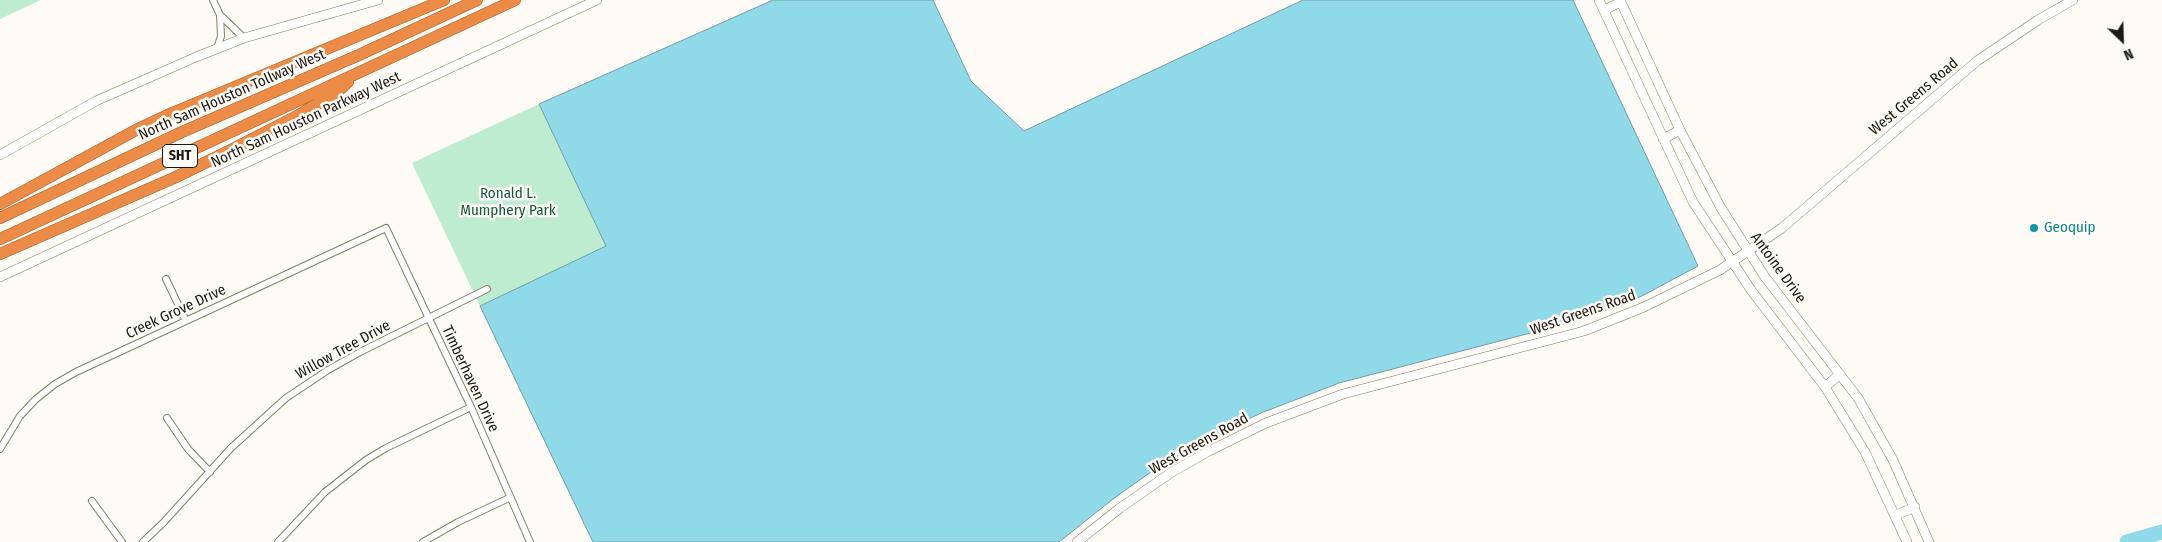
<!DOCTYPE html>
<style>
body{margin:0}
#map{position:relative;width:2162px;height:542px;overflow:hidden;background:#fefaf6;font-family:"Fira Sans Condensed",sans-serif}
canvas{display:block}
.north{position:absolute;left:2097px;top:15px;width:50px;height:50px;-webkit-text-stroke:4px #fefaf6;paint-order:stroke;rotate:156deg;font-size:14px;font-weight:700;line-height:20px;text-align:center;color:#1e1911}
.north::after{content:'';display:block;margin:auto;width:18px;height:22px;background:#1e1911;clip-path:polygon(50% 0,100% 100%,50% 72%,0 100%)}
</style>
<div id="map">
<canvas width="2162" height="542"></canvas>
<div class="north">N</div>
</div>
<script>
const g = document.querySelector('canvas').getContext('2d');
g.lineJoin = 'round';
function paint(path, color) { g.fillStyle = color; g.fill(path, 'evenodd'); }
const shape = rows => new Path2D(rows.map(r => 'M' + r).join(''));
function stroke(path, color, width, dash) { g.strokeStyle = color; g.lineWidth = width; g.lineCap = dash ? 'butt' : 'round'; g.setLineDash(dash || []); g.stroke(path); }
function drawText(font, color, halo, rows, align = 'center') {
  g.font = font + ' "Fira Sans Condensed",sans-serif'; g.lineWidth = 5; g.setLineDash([]); g.textBaseline = 'middle'; g.strokeStyle = halo; g.fillStyle = color; for (const [text, x, y, turn = 0] of rows) {
    g.save(); g.translate(x, y); g.rotate((+turn || 0) * Math.PI / 180); g.textAlign = isNaN(turn) ? turn : align; if (halo) g.strokeText(text, 0, 0); g.fillText(text, 0, 0); g.restore();
  }
}
paint(shape([
 [0,0,41,0,0,19],
 [539,104,606,246,480,306,412,163]
]), '#beecd1');
const water = shape([
 [773,0,933,0,971,81,1024,131,1303,0,1573,0,1698,266,1640,297,1580,320,1339,383,1261,413,1203,441,1148,474,1113,499,1059,542,593,542,480,306,606,246,539,104,773,0]
]);
paint(water, '#90d9e9');
stroke(water, '#6e9fa8', 1);
stroke(shape([
 [2127,542,2162,532]
]), '#90d9e9', 15);
const minor = shape([
 [213,0,220,15,244,38],
 [217,49,221,36,220,15],
 [166,279,186,321],
 [167,418,188,449,210,472],
 [0,449,20,416,36,399,55,384,76,372,386,228,471,407,530,542],
 [92,501,122,542],
 [143,542,163,523,231,448,286,398,328,370,360,352,487,289],
 [278,542,325,492,366,460,386,448,471,407],
 [423,542,458,522,509,498]
]);
const secondary = shape([
 [1599,0,1693,202,1751,290,1825,387,1865,452,1907,542],
 [1620,0,1680,130,1721,208,1765,277,1858,398,1893,460,1929,542],
 [1604,10,1621,2],
 [1663,139,1680,130],
 [0,155,96,101,196,57,244,38,378,0],
 [0,277,597,0],
 [1825,387,1840,374],
 [1896,515,1915,507],
 [1077,542,1120,508,1172,472,1209,451,1266,423,1343,394,1584,331,1644,307,1720,270,1782,228,1977,61,2038,20,2073,0]
]);
const motorway = shape([
 [0,204,136,130,170,114,444,0],
 [0,218,182,132,359,55,477,0],
 [0,239,515,0],
 [0,254,176,177,231,150,297,116,336,93,348,82]
]);
stroke(minor, '#8c7d69', 8);
stroke(secondary, '#8c7d69', 10);
stroke(motorway, '#a46333', 12);
stroke(minor, '#fff', 6);
stroke(secondary, '#fff', 9);
stroke(motorway, '#ec8b45', 11);
for (const [x, y, r, color] of [
 [2034,228,5,"#0f9aa8"]
]) { const dot = new Path2D(); dot.arc(x, y, r, 0, 2 * Math.PI); g.fillStyle = color; g.fill(dot); stroke(dot, '#fefaf6', 2); }
for (const [x, y, w] of [
 [180,156,35]
]) { const box = new Path2D(); box.roundRect(x - w / 2, y - 11.5, w, 23, 4); g.fillStyle = '#fefaf6'; g.fill(box); stroke(box, '#1e1911', 1); }
drawText('bold 14px', '#1e1911', null, [
 ["SHT",180,156]
]);
drawText('15px', '#1e1911', '#fefaf6', [
 ["North Sam Houston Tollway West",232,95,-24],
 ["West Greens Road",1914,97,-40],
 ["North Sam Houston Parkway West",306,120,-25],
 ["Antoine Drive",1778,268,54],
 ["Creek Grove Drive",176,312,-25],
 ["West Greens Road",1583,313,-19],
 ["Willow Tree Drive",343,350,-29],
 ["Timberhaven Drive",470,379,65],
 ["West Greens Road",1199,444,-29]
]);
drawText('15px', '#165b3c', '#fefaf6', [
 ["Ronald L.",508,194],
 ["Mumphery Park",508,211]
]);
drawText('15px', '#0d838f', '#fefaf6', [
 ["Geoquip",2044,228]
], 'left');
</script>
